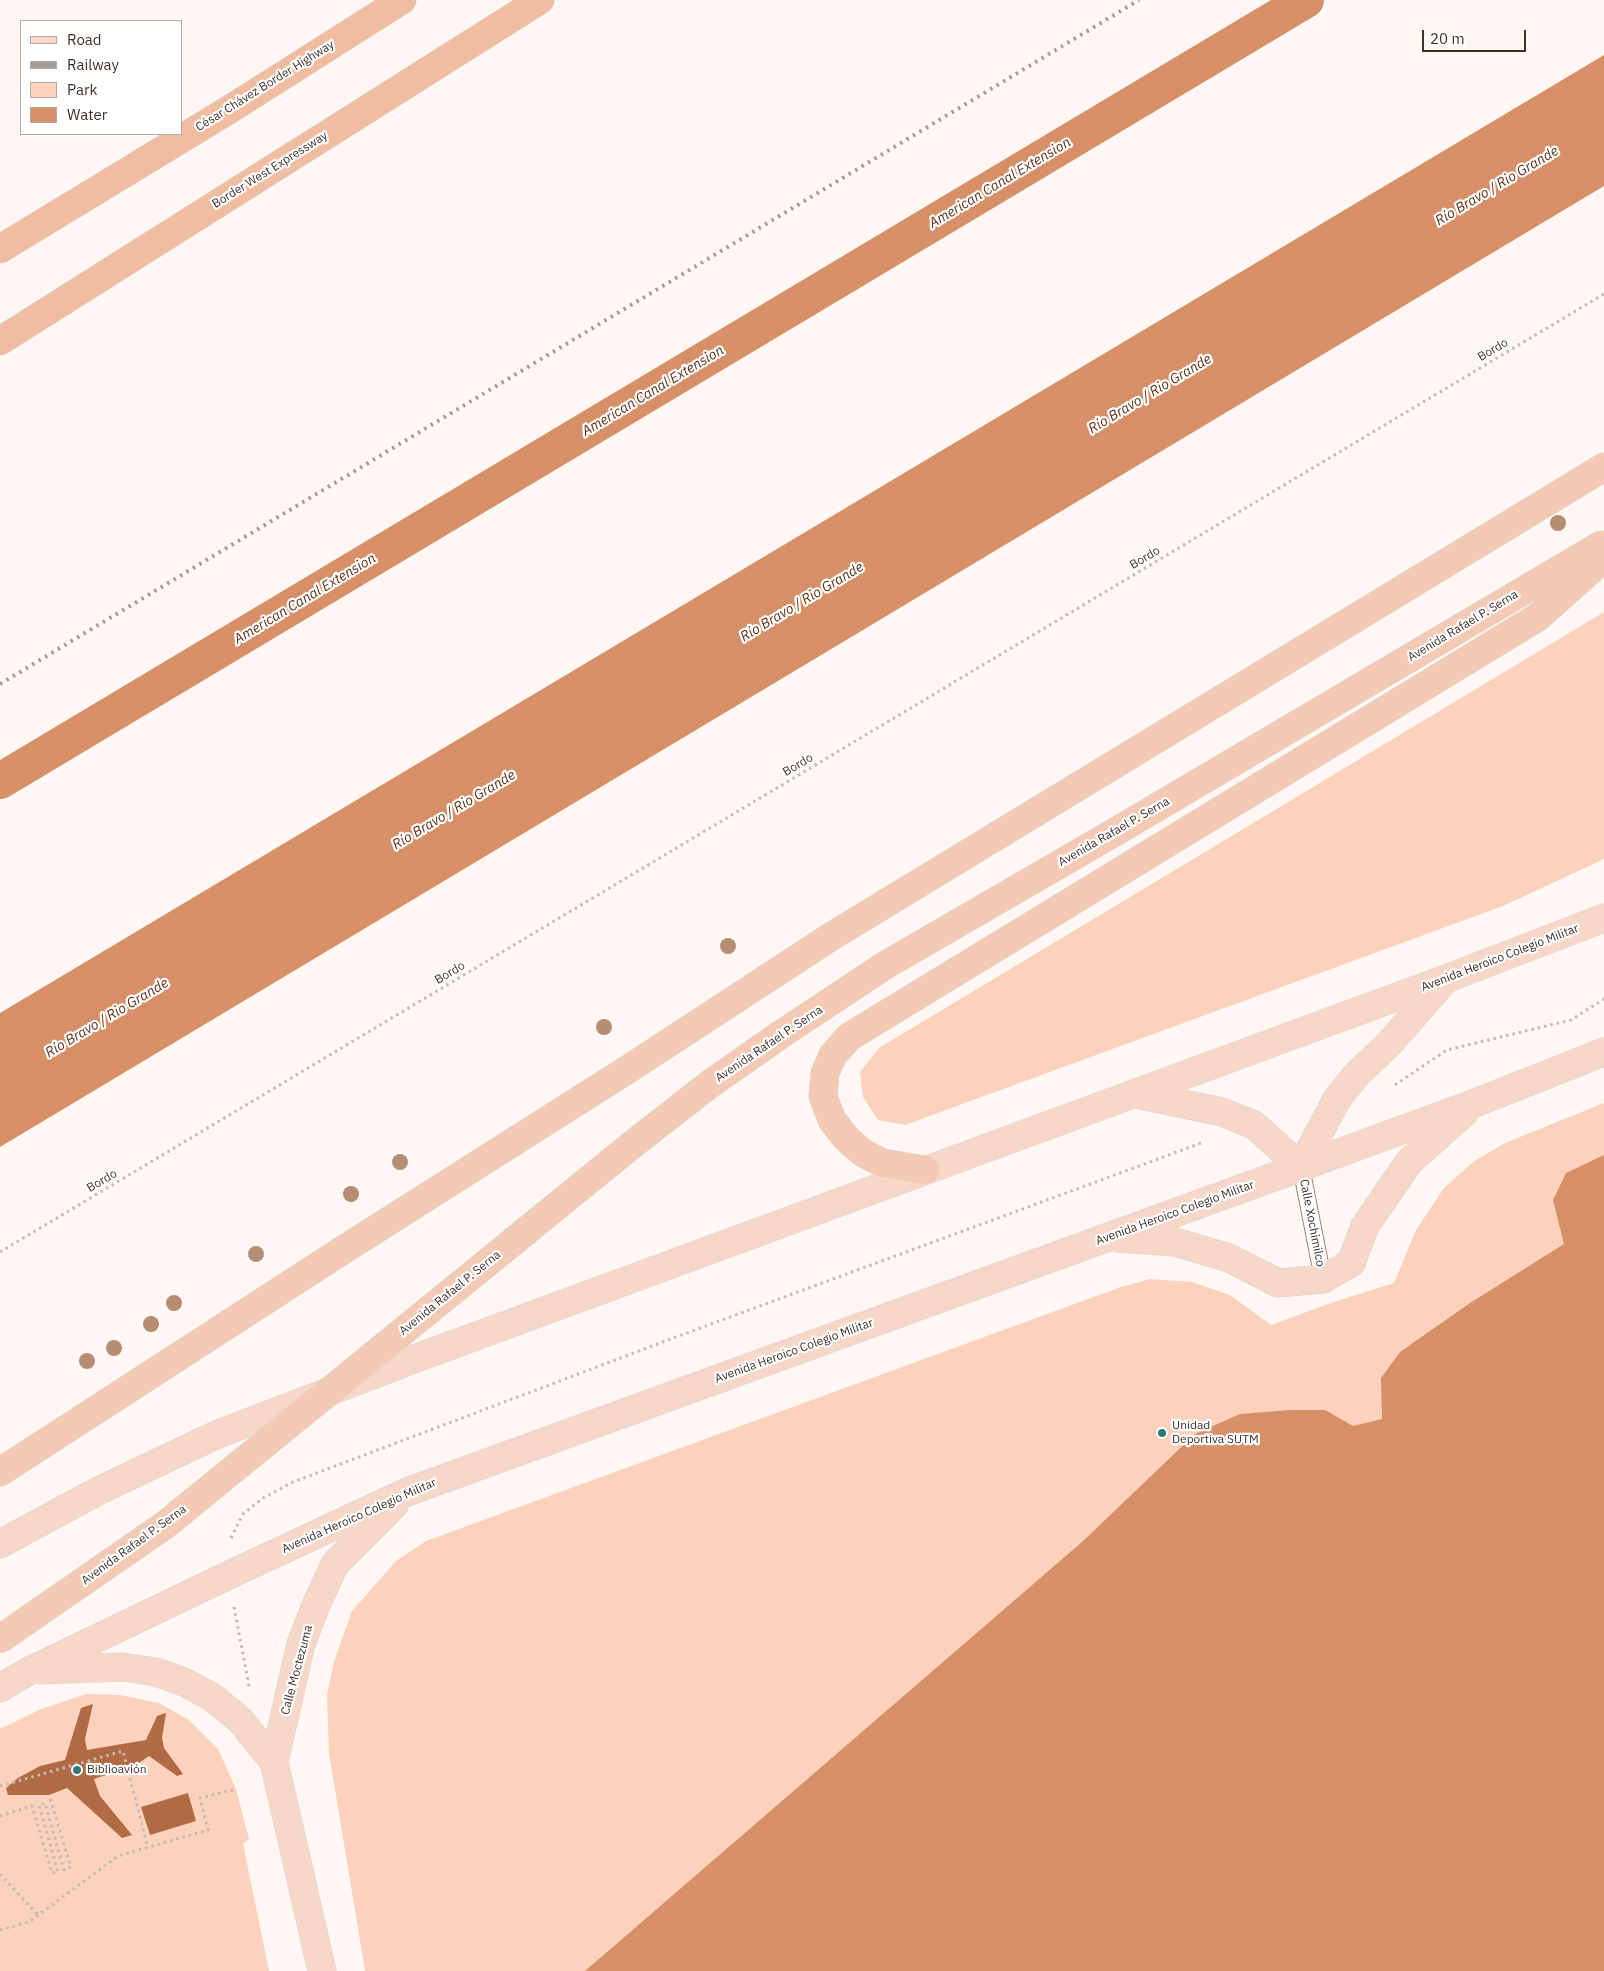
<!DOCTYPE html>
<meta charset="utf-8">
<style>
body{margin:0}
#map{position:relative;width:1604px;height:1971px;overflow:hidden;background:#fef7f3;font-family:"IBM Plex Sans",sans-serif}
canvas{display:block}
.legend{position:absolute;left:20px;top:20px;width:162px;height:115px;box-sizing:border-box;background:#fff;border:1px solid #b2aca9;margin:0;padding:6px 9px;list-style:none;font-size:15px;color:#3e3029}
.legend li{display:flex;align-items:center;gap:10px;height:25px}
.legend b{width:25px;border:1px solid #b2aca9}
.scale{position:absolute;left:1422px;top:30px;width:104px;height:22px;box-sizing:border-box;border:2px solid #3e3029;border-top:0;padding-left:6px;font-size:15px;line-height:18px;white-space:nowrap;color:#3e3029;-webkit-text-stroke:4px #fff;paint-order:stroke}
</style>
<div id="map">
<canvas width="1604" height="1971"></canvas>
<ul class="legend">
<li><b style="height:6px;background:#f7d7c7"></b>Road</li>
<li><b style="height:6px;background:#a69c96"></b>Railway</li>
<li><b style="height:14px;background:#fcd2bd"></b>Park</li>
<li><b style="height:14px;background:#d78f68"></b>Water</li>
</ul>
<div class="scale">20 m</div>
</div>
<script>
const g = document.querySelector('canvas').getContext('2d');
g.lineJoin = 'round';
function paint(path, color) { g.fillStyle = color; g.fill(path, 'evenodd'); }
const shape = rows => new Path2D(rows.map(r => 'M' + r).join(''));
function stroke(path, color, width, dash) { g.strokeStyle = color; g.lineWidth = width; g.lineCap = dash ? 'butt' : 'round'; g.setLineDash(dash || []); g.stroke(path); }
function drawText(font, color, halo, rows, align = 'center') {
  g.font = font + ' "IBM Plex Sans",sans-serif'; g.lineWidth = 4.5; g.setLineDash([]); g.textBaseline = 'middle'; g.strokeStyle = halo; g.fillStyle = color; for (const [text, x, y, turn = 0] of rows) {
    g.save(); g.translate(x, y); g.rotate((+turn || 0) * Math.PI / 180); g.textAlign = isNaN(turn) ? turn : align; if (halo) g.strokeText(text, 0, 0); g.fillText(text, 0, 0); g.restore();
  }
}
paint(shape([
 [1604,612,1604,859,1503,906,905,1125,878,1120,863,1097,860,1072,879,1048],
 [1604,1103,1604,1971,365,1971,329,1753,327,1695,334,1662,352,1611,396,1561,426,1541,1121,1287,1150,1279,1192,1282,1230,1295,1271,1325,1331,1303,1394,1283,1416,1230,1444,1188,1473,1162,1505,1143],
 [86,1694,120,1695,159,1703,189,1720,218,1749,236,1789,249,1839,243,1844,269,1971,0,1971,0,1729,41,1709]
]), '#fcd2bd');
paint(shape([
 [1604,55,1604,186,0,1147,0,1013],
 [1604,1155,1604,1971,585,1971,1082,1542,1195,1434,1240,1414,1290,1410,1325,1410,1353,1426,1382,1419,1381,1378,1400,1352,1470,1303,1564,1244,1553,1200,1566,1173]
]), '#d78f68');
stroke(shape([
 [0,781,1306,0]
]), '#d78f68', 36);
paint(shape([
 [93,1704,85,1739,87,1750,146,1740,157,1716,166,1713,162,1738,164,1748,183,1774,177,1776,149,1756,136,1765,94,1779,100,1796,132,1835,122,1838,67,1788,49,1795,8,1795,6,1788,18,1778,40,1766,65,1760,81,1708],
 [188,1793,196,1821,150,1835,141,1807]
]), '#b06b45');
const service = shape([
 [1301,1167,1323,1279]
]);
const primary = shape([
 [1136,1094,1222,1112,1254,1125,1301,1167,1337,1099,1357,1074,1388,1045,1444,981],
 [1116,1238,1175,1242,1229,1258,1278,1283,1323,1279,1351,1263,1365,1226,1409,1162,1465,1112],
 [0,1544,98,1491,218,1434,422,1356,1448,978,1604,918],
 [42,1670,122,1667,156,1672,184,1682,212,1697,240,1720,274,1762],
 [0,1688,29,1671,231,1574,407,1492,1301,1167,1475,1103,1604,1052],
 [322,1971,274,1762,301,1644,316,1605,335,1564,394,1505]
]);
const trunk = shape([
 [1115,832,1601,545],
 [925,1170,883,1163,863,1153,846,1138,832,1120,823,1096,825,1073,833,1055,849,1037,1538,617,1604,558],
 [0,1472,343,1250,630,1068,832,936,1604,467]
]);
const motorway = shape([
 [0,249,227,111,402,0],
 [0,341,540,0]
]);
stroke(service, '#a38373', 18);
stroke(primary, '#d8d6d4', 29);
stroke(trunk, '#d8d6d4', 29);
stroke(motorway, '#d8d6d4', 29);
stroke(shape([
 [1395,1085,1447,1050,1571,1020,1604,999],
 [0,1252,1604,294],
 [231,1538,243,1514,263,1498,293,1482,676,1337,1204,1142],
 [234,1607,249,1686],
 [0,1786,123,1751,148,1848],
 [0,1816,32,1806,52,1873,58,1872,39,1805,45,1803,64,1870,71,1867,49,1795],
 [0,1874,38,1915],
 [0,1930,29,1922,118,1856,208,1830,200,1798,236,1789]
]), '#c4bbb6', 3, [2.5, 4]);
stroke(service, '#fff', 16);
stroke(primary, '#f7d7c7', 28);
stroke(trunk, '#f4cab4', 28);
stroke(motorway, '#f1bda1', 28);
stroke(shape([
 [0,684,1139,0]
]), '#a69c96', 4, [2.5, 5]);
const trunkBridge = shape([
 [0,1639,165,1525,633,1144,710,1084,780,1035,884,966,1115,832]
]);
stroke(trunkBridge, '#d8d6d4', 29, []);
stroke(trunkBridge, '#f4cab4', 28);
g.fillStyle = '#b48d72';
for (const [x, y] of [
 [1558,523],
 [728,946],
 [604,1027],
 [400,1162],
 [351,1194],
 [256,1254],
 [174,1303],
 [151,1324],
 [114,1348],
 [87,1361]
]) { g.beginPath(); g.arc(x, y, 8, 0, 2 * Math.PI); g.fill(); }
for (const [x, y, r, color] of [
 [1162,1433,5,"#2f797b"],
 [77,1770,5,"#2f797b"]
]) { const dot = new Path2D(); dot.arc(x, y, r, 0, 2 * Math.PI); g.fillStyle = color; g.fill(dot); stroke(dot, '#fff', 2); }
drawText('12px', '#3e3029', '#fff', [
 ["César Chávez Border Highway",265,86,-32],
 ["Border West Expressway",270,170,-32],
 ["Bordo",1493,350,-31],
 ["Bordo",1145,558,-31],
 ["Avenida Rafael P. Serna",1463,626,-31],
 ["Bordo",798,765,-31],
 ["Avenida Rafael P. Serna",1114,832,-30],
 ["Avenida Heroico Colegio Militar",1500,958,-21],
 ["Bordo",450,973,-31],
 ["Avenida Rafael P. Serna",769,1044,-34],
 ["Bordo",102,1181,-31],
 ["Avenida Heroico Colegio Militar",1175,1213,-20],
 ["Calle Xochimilco",1312,1223,79],
 ["Avenida Rafael P. Serna",450,1293,-39],
 ["Avenida Heroico Colegio Militar",794,1351,-20],
 ["Avenida Heroico Colegio Militar",359,1516,-24],
 ["Avenida Rafael P. Serna",134,1545,-36],
 ["Calle Moctezuma",297,1670,-75]
]);
drawText('12px', '#3e3029', '#fff', [
 ["Unidad",1172,1426],
 ["Deportiva SUTM",1172,1440],
 ["Biblioavión",87,1770]
], 'left');
drawText('italic 14px', '#5f3013', '#fff', [
 ["American Canal Extension",1000,183,-31],
 ["Río Bravo / Rio Grande",1497,186,-31],
 ["American Canal Extension",653,391,-31],
 ["Río Bravo / Rio Grande",1150,394,-31],
 ["American Canal Extension",305,599,-31],
 ["Río Bravo / Rio Grande",802,602,-31],
 ["Río Bravo / Rio Grande",454,810,-31],
 ["Río Bravo / Rio Grande",107,1018,-31]
]);
</script>
